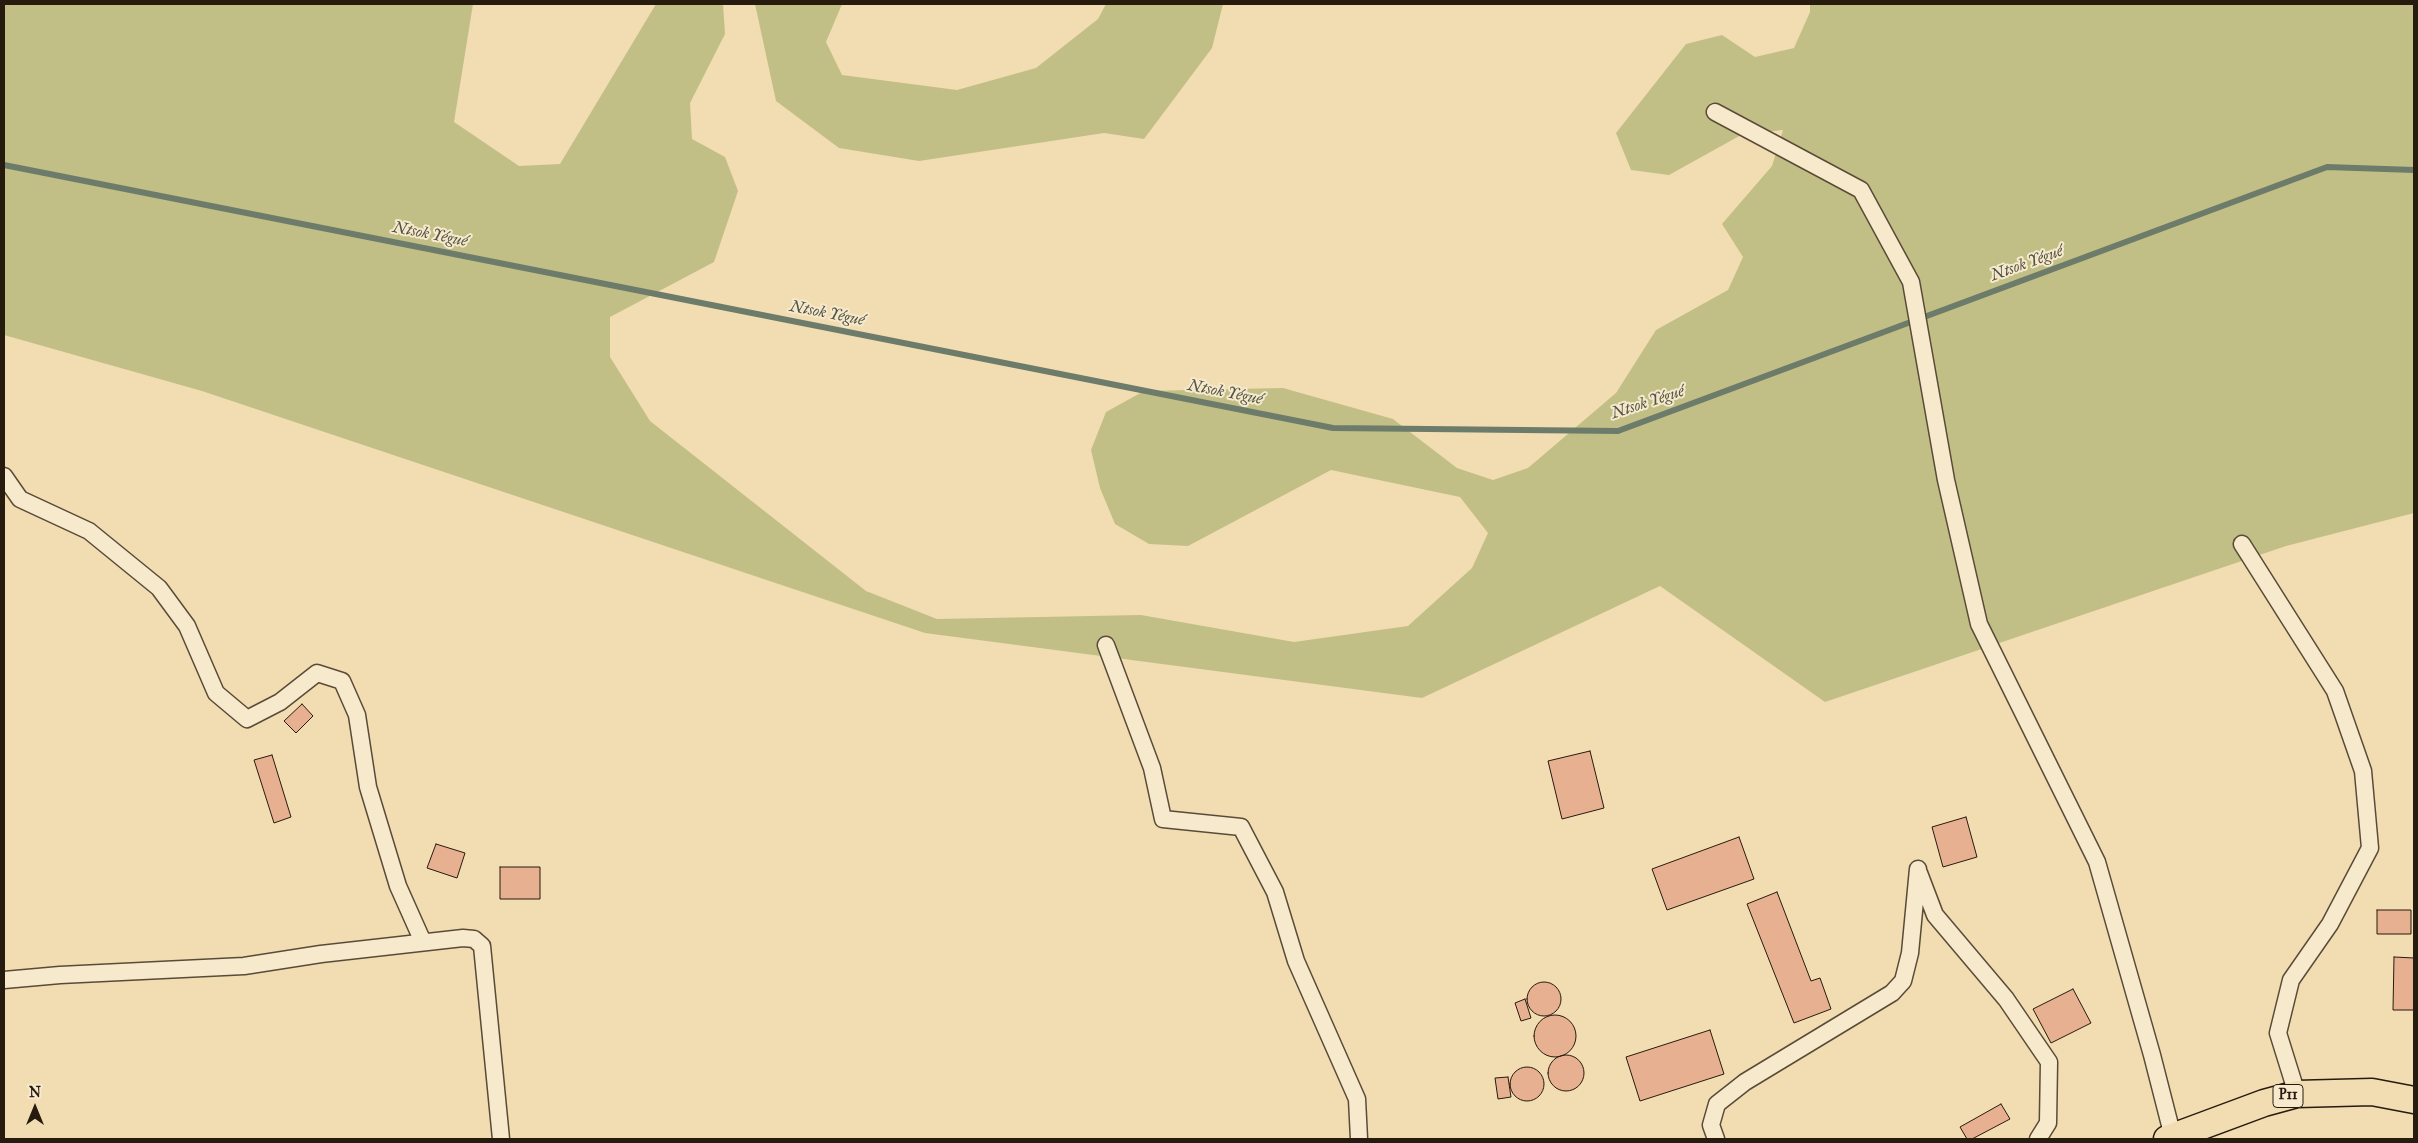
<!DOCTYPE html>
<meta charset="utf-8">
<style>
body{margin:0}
#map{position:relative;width:2418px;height:1143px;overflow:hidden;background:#f1ddb1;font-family:"IM FELL Great Primer",serif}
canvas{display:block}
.frame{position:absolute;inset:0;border:5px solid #271a0f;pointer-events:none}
.north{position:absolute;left:10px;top:1083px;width:50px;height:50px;-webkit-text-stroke:4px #f6e9cc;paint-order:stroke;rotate:0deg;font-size:14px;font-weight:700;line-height:20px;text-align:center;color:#271a0f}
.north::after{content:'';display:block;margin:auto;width:18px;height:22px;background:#271a0f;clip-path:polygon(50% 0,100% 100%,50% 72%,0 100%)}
</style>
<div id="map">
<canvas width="2418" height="1143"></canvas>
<div class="frame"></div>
<div class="north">N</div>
</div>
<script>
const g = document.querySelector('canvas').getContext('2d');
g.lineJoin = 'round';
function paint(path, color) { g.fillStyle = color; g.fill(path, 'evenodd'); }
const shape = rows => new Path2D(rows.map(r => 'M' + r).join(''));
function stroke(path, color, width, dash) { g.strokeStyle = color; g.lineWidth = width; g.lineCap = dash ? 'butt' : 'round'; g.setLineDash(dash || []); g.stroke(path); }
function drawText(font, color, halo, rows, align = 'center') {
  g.font = font + ' "IM FELL Great Primer",serif'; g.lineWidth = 4; g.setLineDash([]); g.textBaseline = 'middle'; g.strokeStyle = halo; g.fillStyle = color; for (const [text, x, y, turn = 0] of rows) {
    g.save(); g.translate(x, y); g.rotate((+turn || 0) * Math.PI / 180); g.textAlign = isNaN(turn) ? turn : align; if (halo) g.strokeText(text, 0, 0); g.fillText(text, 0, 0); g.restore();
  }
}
paint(shape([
 [4,4,473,4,454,122,519,166,560,164,656,4,723,4,725,34,690,103,692,139,725,157,738,191,714,262,610,317,610,357,650,421,866,591,937,619,1141,615,1294,642,1408,626,1472,568,1488,533,1460,497,1331,470,1188,546,1149,544,1115,524,1100,488,1091,450,1106,412,1144,391,1283,388,1393,419,1457,468,1493,480,1528,468,1616,393,1656,330,1728,290,1743,257,1722,224,1772,166,1783,130,1741,135,1669,175,1631,170,1616,133,1686,44,1722,35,1755,57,1794,48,1810,12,1810,4,2414,4,2414,513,2286,546,1825,702,1660,586,1422,698,925,633,202,391,4,335],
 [755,4,842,4,826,42,842,75,957,90,1036,68,1098,19,1106,4,1223,4,1212,48,1144,139,1104,133,919,161,839,148,776,101]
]), '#c2bf86');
stroke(shape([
 [4,165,1333,428,1618,431,2327,167,2414,170]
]), '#6d7c6a', 6);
const building = shape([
 [302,704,313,716,296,733,284,721,302,704],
 [1590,751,1604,808,1562,819,1548,761,1590,751],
 [272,755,291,817,274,823,254,760,272,755],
 [1966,817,1977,857,1943,867,1932,827,1966,817],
 [1739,837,1754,879,1667,910,1652,869,1739,837],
 [436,844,465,853,457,878,427,868,436,844],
 [500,867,540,867,540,899,500,899,500,867],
 [1777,892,1811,981,1820,978,1831,1009,1794,1023,1747,904,1777,892],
 [2377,910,2411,910,2411,934,2377,934,2377,910],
 [2394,957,2414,958,2414,1010,2393,1010,2394,957],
 '1527 999a17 17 0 1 1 34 0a17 17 0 1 1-34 0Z',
 [2073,989,2091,1023,2051,1043,2033,1009,2073,989],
 [1525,999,1531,1018,1521,1021,1515,1003,1525,999],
 '1534 1036a21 21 0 1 1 42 0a21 21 0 1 1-42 0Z',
 [1710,1030,1724,1074,1640,1101,1626,1057,1710,1030],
 '1548 1073a18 18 0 1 1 36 0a18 18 0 1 1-36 0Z',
 '1510 1084a17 17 0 1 1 34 0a17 17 0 1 1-34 0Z',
 [1508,1077,1511,1097,1498,1099,1495,1078,1508,1077],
 [2001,1104,2010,1119,1972,1139,1967,1139,1960,1127,2001,1104]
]);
paint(building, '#e6b091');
stroke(building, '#271a0f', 1);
const minor = shape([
 [1715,112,1861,190,1911,282,1946,480,1979,624,2097,862,2152,1055,2173,1137],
 [4,476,20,499,89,531,159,588,187,626,216,693,247,719,280,702,317,673,342,681,357,715,368,787,398,886,423,942],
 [2242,544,2335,691,2363,771,2370,848,2330,924,2291,980,2278,1033,2297,1094],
 [1106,645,1152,768,1163,819,1241,827,1275,892,1296,961,1357,1099,1359,1139],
 [1919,873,1935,915,2006,999,2049,1062,2048,1123,2038,1139],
 [4,980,60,975,244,966,321,954,463,938,474,939,482,946,501,1139],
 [1716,1139,1711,1125,1717,1104,1745,1082,1892,993,1903,981,1910,953,1918,869]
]);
const primary = shape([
 [2167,1139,2264,1103,2297,1094,2372,1092,2414,1100]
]);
stroke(minor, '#5a4b38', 19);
stroke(primary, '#271a0f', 29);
stroke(minor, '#f6e9cc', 16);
stroke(primary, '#f1ddb1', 26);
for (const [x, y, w] of [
 [2288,1096,30]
]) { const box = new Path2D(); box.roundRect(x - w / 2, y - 11.5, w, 23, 4); g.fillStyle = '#f6e9cc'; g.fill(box); stroke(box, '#271a0f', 1); }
drawText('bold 14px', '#271a0f', null, [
 ["P11",2288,1096]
]);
drawText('italic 16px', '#505344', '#f6e9cc', [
 ["Ntsok Yégué",430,235,11],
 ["Ntsok Yégué",2027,264,-20],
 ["Ntsok Yégué",827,314,11],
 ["Ntsok Yégué",1225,393,11],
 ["Ntsok Yégué",1648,403,-18]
]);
</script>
